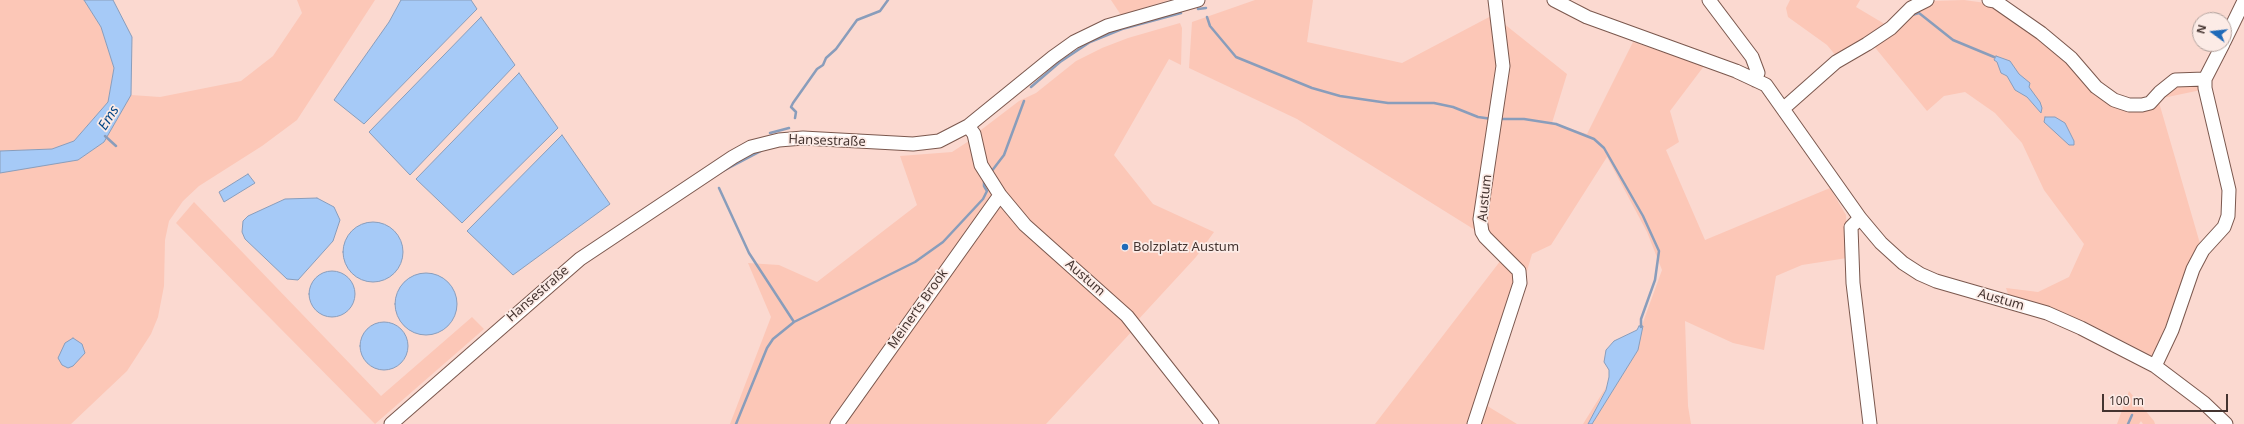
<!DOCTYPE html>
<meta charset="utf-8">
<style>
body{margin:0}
#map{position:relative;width:2244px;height:424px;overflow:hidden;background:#fbd9d0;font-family:"Noto Sans",sans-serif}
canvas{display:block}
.north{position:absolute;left:2192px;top:12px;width:40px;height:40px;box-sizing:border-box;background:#fcebe6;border:1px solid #b2a29d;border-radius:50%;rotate:285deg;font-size:11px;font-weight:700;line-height:16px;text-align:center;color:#443430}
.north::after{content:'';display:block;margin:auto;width:14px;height:18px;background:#1f6ab9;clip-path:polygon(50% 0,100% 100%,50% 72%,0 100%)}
.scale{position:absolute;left:2102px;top:394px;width:126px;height:18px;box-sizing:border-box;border:2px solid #443430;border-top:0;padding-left:5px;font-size:12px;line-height:14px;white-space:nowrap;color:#443430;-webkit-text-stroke:3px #fcebe6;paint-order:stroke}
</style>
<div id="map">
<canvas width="2244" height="424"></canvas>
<div class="north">N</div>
<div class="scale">100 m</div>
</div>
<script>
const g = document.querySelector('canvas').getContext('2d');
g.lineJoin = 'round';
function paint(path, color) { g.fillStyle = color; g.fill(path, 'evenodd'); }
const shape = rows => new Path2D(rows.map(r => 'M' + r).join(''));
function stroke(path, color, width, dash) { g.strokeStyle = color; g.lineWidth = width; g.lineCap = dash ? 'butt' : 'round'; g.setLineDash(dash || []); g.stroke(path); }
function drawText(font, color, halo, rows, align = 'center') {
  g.font = font + ' "Noto Sans",sans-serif'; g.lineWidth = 3.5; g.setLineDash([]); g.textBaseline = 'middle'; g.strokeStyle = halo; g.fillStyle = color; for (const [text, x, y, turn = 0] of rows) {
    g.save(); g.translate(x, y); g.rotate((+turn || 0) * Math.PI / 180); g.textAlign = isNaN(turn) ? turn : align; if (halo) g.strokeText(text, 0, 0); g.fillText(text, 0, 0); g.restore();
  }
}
paint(shape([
 [0,0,84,0,101,27,114,68,108,102,74,141,52,149,0,151],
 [297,0,375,0,297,120,262,146,199,186,183,201,169,221,165,240,164,286,158,317,151,334,127,371,71,424,0,424,0,173,78,160,104,142,131,95,160,97,241,81,273,56,302,13],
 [1111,0,1169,0,1121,15],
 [1255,0,1313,0,1307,42,1402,63,1493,15,1500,56,1475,230,1297,119,1189,68,1192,22],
 [1790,0,1860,0,1856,7,1888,26,1837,57,1827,45,1788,17,1786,8],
 [1964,0,1993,4,2127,107,2175,84,2200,82,2201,90,2158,99,2201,247,2152,356,2086,322,2009,297,2006,288,2038,292,2069,277,2084,244,2044,190,2022,143,1995,113,1965,92,1944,96,1927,111,1873,45,1916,9,1933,1],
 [1180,23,1182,28,1181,65,1169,59,1114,155,1153,204,1214,232,1196,257,1137,321,1027,224,983,163,977,133,1019,101,1036,93,1076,61,1102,48,1128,38],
 [1503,23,1567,74,1552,123,1587,134,1633,42,1704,66,1670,111,1679,142,1666,150,1705,240,1830,188,1846,215,1847,258,1802,265,1776,276,1764,350,1733,343,1685,321,1688,406,1691,424,1592,424,1638,350,1642,325,1662,270,1647,232,1607,157,1551,245,1532,254,1527,271,1506,254,1487,231,1486,210,1509,56],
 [972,139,997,196,1135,328,1046,424,730,424,771,317,748,263,779,265,817,282,917,205,900,156,952,152],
 [194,202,381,396,472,317,484,329,375,424,176,223],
 [1501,260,1516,274,1469,424,1375,424],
 [1608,384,1588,424,1583,424],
 [2129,391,2154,421,2155,424,2143,424,2141,421,2139,424,2117,424],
 [1484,404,1517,424,1479,424]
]), '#fcc7b7');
const water = shape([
 [84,0,113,0,132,37,131,95,104,142,78,160,0,173,0,151,52,149,74,141,108,102,114,68,101,27,84,0],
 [401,0,471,0,477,9,364,124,334,100,389,22,401,0],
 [481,17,515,65,410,175,369,132,481,17],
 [1996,56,2010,61,2019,74,2030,83,2029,87,2040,102,2042,108,2041,113,2027,97,2015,90,2007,76,2001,73,1997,62,1994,60,1996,56],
 [519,73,558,128,462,223,416,179,519,73],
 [2045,117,2055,117,2065,123,2074,141,2074,145,2069,145,2044,122,2045,117],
 [562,135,610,204,513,275,467,231,562,135],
 [248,174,255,183,224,202,219,192,248,174],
 [317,198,334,207,340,220,333,241,298,280,287,279,245,239,242,232,243,221,248,216,285,199,317,198],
 '343 252a30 30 0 1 1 60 0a30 30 0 1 1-60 0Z',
 '309 294a23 23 0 1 1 46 0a23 23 0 1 1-46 0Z',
 '395 304a31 31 0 1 1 62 0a31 31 0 1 1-62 0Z',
 '360 346a24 24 0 1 1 48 0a24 24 0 1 1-48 0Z',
 [1639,326,1643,326,1638,350,1592,424,1588,424,1606,390,1609,377,1609,370,1604,362,1606,350,1614,341,1637,330,1639,326],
 [73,338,82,344,85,353,73,366,68,368,62,365,58,358,65,343,73,338]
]);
paint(water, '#a6caf7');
stroke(water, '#899dbb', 1);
stroke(shape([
 [1198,9,1206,8],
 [1912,15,1919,13,1953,40,1994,57],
 [1207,17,1210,26,1236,57,1312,88,1340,96,1388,103,1434,103,1453,107,1478,117,1492,119],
 [1031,87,1060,62,1090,42,1122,29,1181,13],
 [795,118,796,112,791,107,793,103,817,69,823,65,826,58,836,49,857,20,880,11,888,0],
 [1499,119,1524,119,1556,124,1594,139,1604,148,1643,216,1659,251,1655,280,1641,319,1641,327],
 [770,133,789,128],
 [105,136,116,146],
 [721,172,761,151],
 [991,172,1004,155,1024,101],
 [719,188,749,253,794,322],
 [736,424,767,348,773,339,794,322,915,262,943,242,983,199,987,191,984,186,984,178],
 [2128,424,2132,415]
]), '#899dbb', 2.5);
const minor = shape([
 [1554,0,1587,17,1736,71,1766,85,1860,218,1881,243,1903,263,1920,274,1936,281,2047,313,2081,328,2155,366,2204,403,2226,424],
 [1709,0,1752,57,1758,73,1755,80],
 [1989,0,1995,1,2041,33,2071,58,2096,87,2114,100,2129,105,2142,105,2150,103,2160,92,2175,80,2205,79],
 [2224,42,2244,1],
 [1784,108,1836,62,1867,44,1891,28,1911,8,1927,0],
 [968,126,974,134,981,165,1000,195,1025,225,1127,316,1212,424],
 [1860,218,1851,227,1853,283,1870,424],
 [2155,366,2172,330,2193,269,2203,250,2224,227,2228,216,2229,190,2205,88,2205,79,2223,44],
 [391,424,580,259,733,157,751,147,779,140,803,138,913,144,939,141,968,126,1053,57,1074,42,1107,26,1198,0],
 [837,424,1000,195],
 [1474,424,1520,283,1519,271,1485,237,1482,232,1480,219,1503,66,1495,0]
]);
stroke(minor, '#7b584e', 15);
stroke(minor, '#fff', 13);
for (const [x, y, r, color] of [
 [1125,247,4,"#1f6ab9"]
]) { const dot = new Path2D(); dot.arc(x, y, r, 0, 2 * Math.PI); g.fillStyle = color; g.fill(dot); stroke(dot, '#fcebe6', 1.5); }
drawText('13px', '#443430', '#fcebe6', [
 ["Hansestraße",827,141,2],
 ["Austum",1485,198,-84],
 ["Austum",1085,278,41],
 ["Hansestraße",538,294,-41],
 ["Austum",2001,300,16],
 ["Meinerts Brook",918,309,-55]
]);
drawText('13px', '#443430', '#fcebe6', [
 ["Bolzplatz Austum",1133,247]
], 'left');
drawText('italic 14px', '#064887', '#fcebe6', [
 ["Ems",109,118,-58]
]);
</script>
